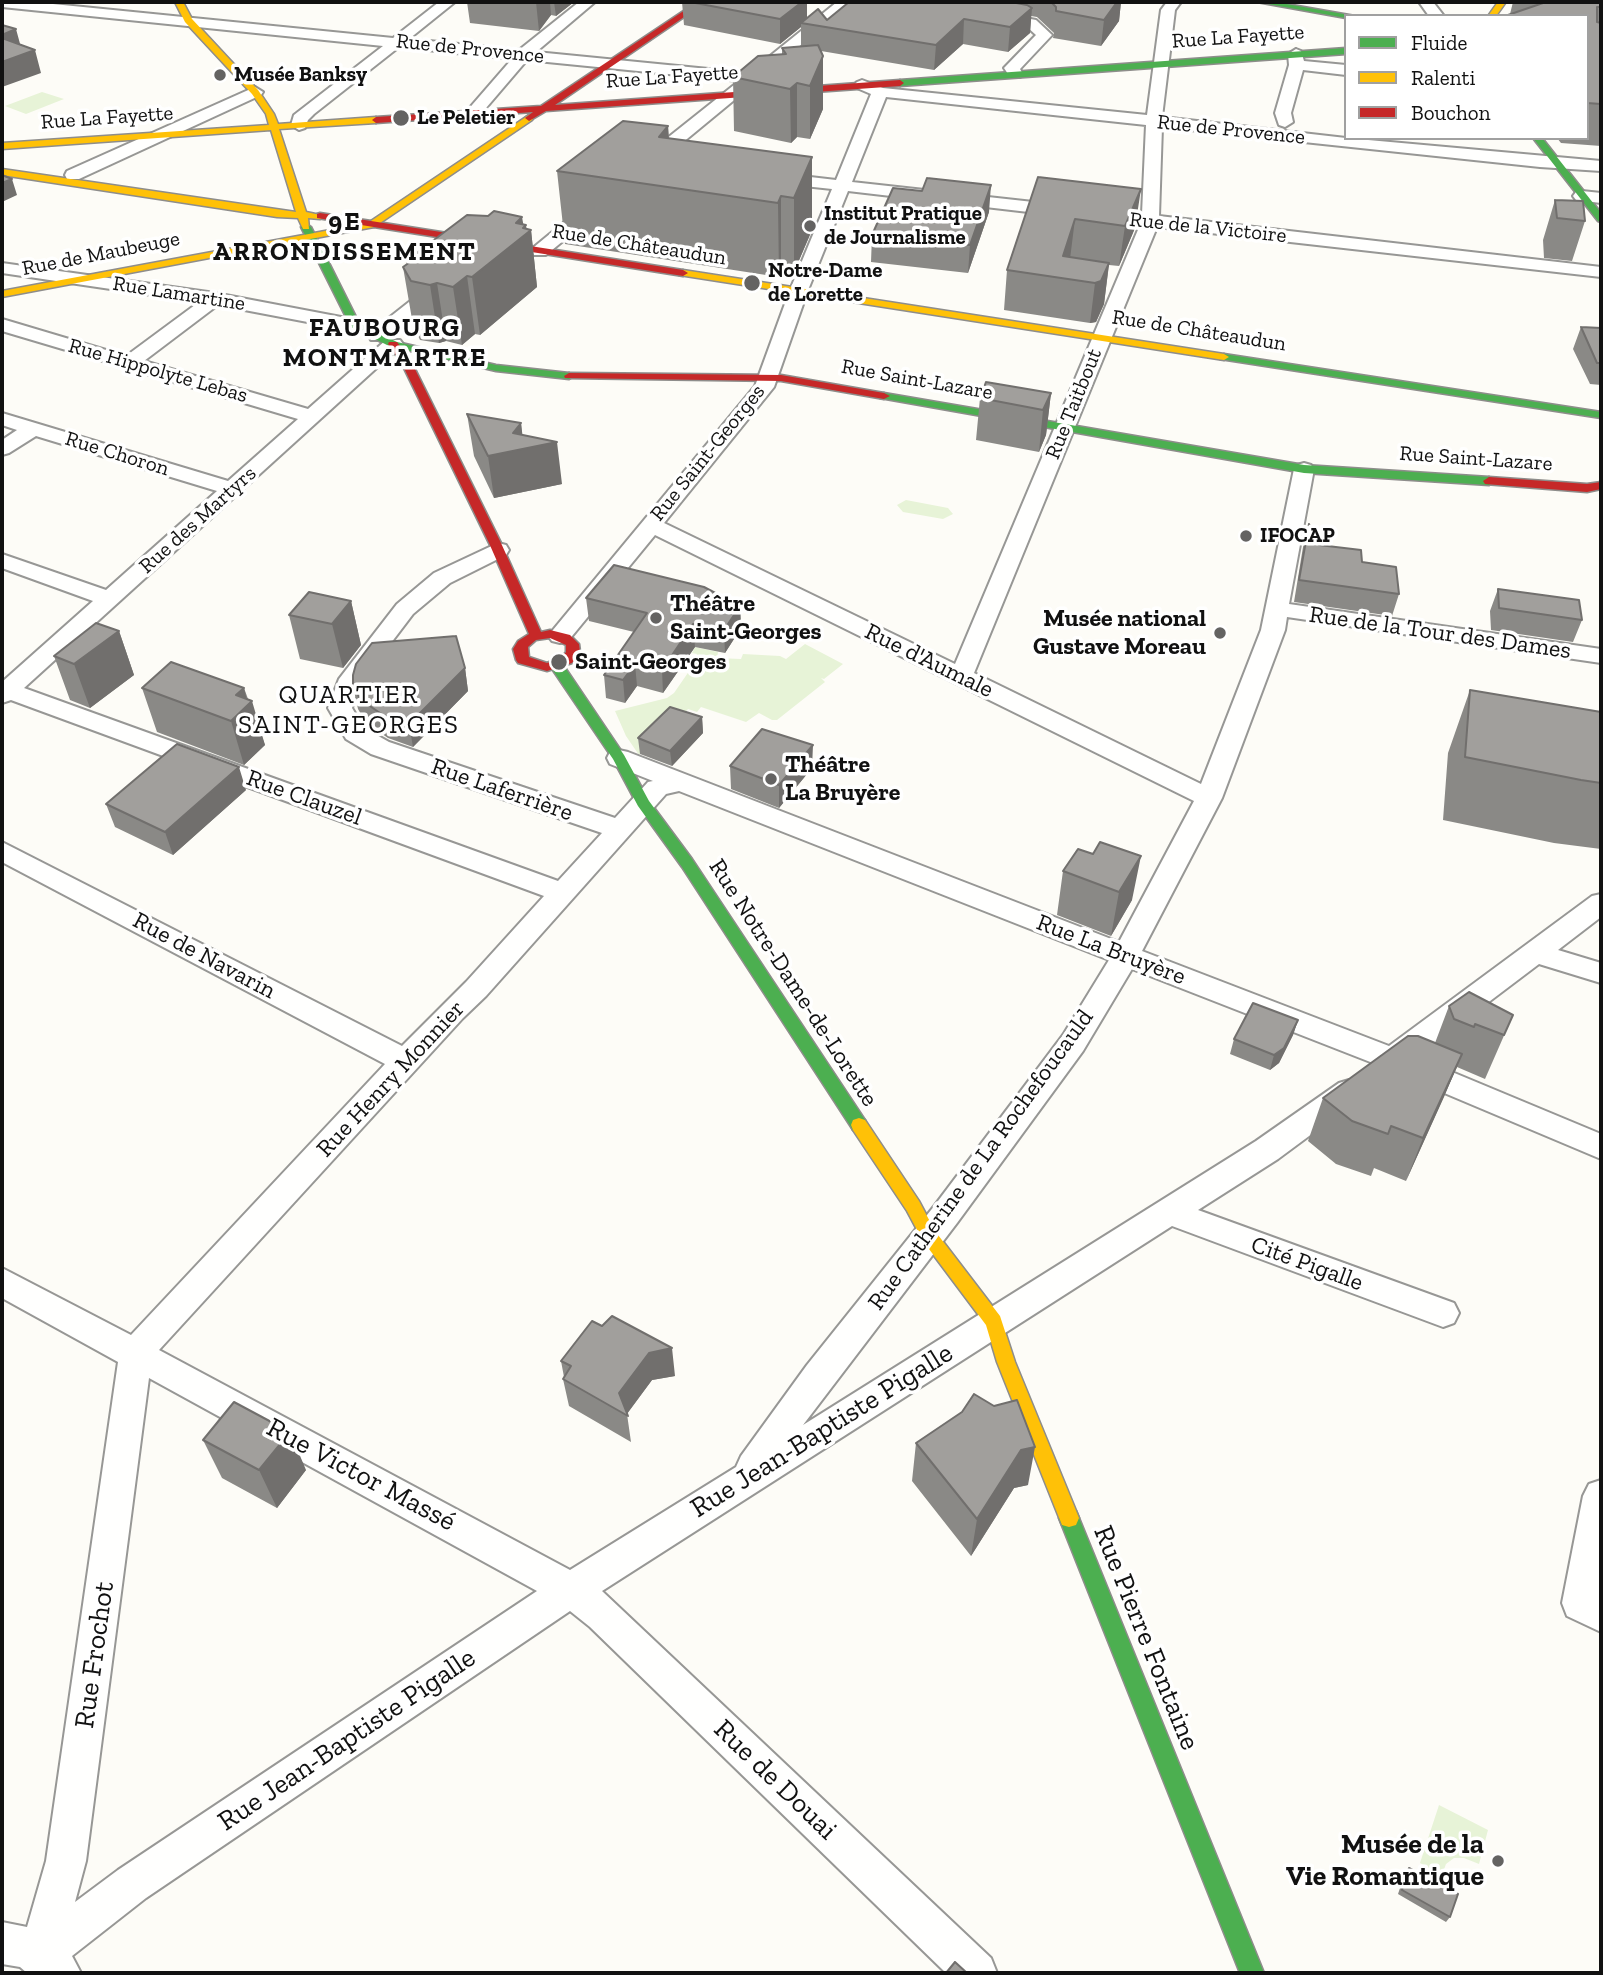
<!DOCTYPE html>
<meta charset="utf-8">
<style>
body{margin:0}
#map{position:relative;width:1603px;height:1975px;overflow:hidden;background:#fdfcf7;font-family:"Zilla Slab",serif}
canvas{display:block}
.frame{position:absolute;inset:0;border:4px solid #111;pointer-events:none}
.legend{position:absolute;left:1344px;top:14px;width:245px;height:126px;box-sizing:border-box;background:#fff;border:2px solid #a0a0a0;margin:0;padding:9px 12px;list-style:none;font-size:21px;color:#111}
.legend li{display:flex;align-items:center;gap:14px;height:35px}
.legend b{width:35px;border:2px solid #a0a0a0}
</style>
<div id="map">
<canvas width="1603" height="1975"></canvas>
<div class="frame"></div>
<ul class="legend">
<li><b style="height:9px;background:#4caf50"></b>Fluide</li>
<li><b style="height:9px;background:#ffc107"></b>Ralenti</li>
<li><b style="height:9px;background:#c62828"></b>Bouchon</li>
</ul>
</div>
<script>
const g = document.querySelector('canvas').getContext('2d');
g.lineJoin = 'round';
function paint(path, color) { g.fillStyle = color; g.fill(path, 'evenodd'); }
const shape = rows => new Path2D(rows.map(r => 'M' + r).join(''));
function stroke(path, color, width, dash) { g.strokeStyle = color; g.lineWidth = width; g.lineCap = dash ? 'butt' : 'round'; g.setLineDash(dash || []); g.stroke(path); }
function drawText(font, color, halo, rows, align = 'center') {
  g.font = font + ' "Zilla Slab",serif'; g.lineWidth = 7; g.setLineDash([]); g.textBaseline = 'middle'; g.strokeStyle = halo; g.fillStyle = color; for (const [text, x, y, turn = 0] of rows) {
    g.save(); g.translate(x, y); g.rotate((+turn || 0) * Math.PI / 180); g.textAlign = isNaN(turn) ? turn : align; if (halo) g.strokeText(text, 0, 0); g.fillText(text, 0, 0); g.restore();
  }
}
paint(shape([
 [42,92,64,99,26,114,5,106],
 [906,500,948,508,953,514,943,519,903,512,897,505],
 [805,644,843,664,824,679,821,678,825,682,777,720,772,720,759,713,746,722,701,707,697,712,688,709,676,724,671,722,639,755,626,736,615,711,667,698,674,693,694,664,692,663,697,654,692,653,695,647,718,652,717,658,741,659,743,654,780,656,786,659],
 [1439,1805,1488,1830,1479,1864,1464,1858,1454,1858,1446,1864,1442,1875,1420,1863]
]), '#e7f3d7');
const street = shape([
 [2,2,33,2,393,38,439,2,455,2,409,39,519,50,579,2,595,2,536,52,749,73,837,2,853,2,653,167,647,168,641,167,639,163,641,159,739,81,527,60,480,115,474,117,466,112,512,59,399,47,314,114,308,120,305,128,299,130,291,125,294,115,383,46,2,7,2,2],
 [1167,2,1181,2,1175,10,1162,117,1346,138,1601,161,1601,171,1540,167,1162,127,1159,216,1601,267,1601,277,1157,227,974,673,1201,784,1261,630,1294,469,1297,465,1304,463,1311,465,1314,469,1289,604,1601,649,1601,663,1287,617,1285,630,1222,798,1142,951,1389,1046,1592,896,1601,894,1601,917,1558,950,1601,963,1601,983,1539,964,1416,1057,1601,1134,1601,1159,1392,1071,1380,1069,1378,1065,1132,969,1083,1051,957,1223,803,1425,1256,1141,1339,1083,1349,1080,1359,1083,1364,1091,1359,1099,1278,1159,1198,1210,1454,1303,1459,1313,1454,1323,1443,1327,1172,1226,602,1591,991,1958,997,1973,946,1973,590,1627,570,1611,146,1898,72,1956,81,1973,27,1973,20,1967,2,1964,2,1922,27,1927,46,1861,118,1362,2,1298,2,1268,131,1335,385,1064,2,862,2,842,402,1046,466,982,544,896,11,700,2,703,2,682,93,601,2,568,2,554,106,590,217,491,36,436,9,453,2,455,2,440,17,430,2,425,2,413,228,481,298,419,2,331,2,319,126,356,199,302,2,273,2,263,215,293,362,321,364,325,362,329,355,331,218,305,144,361,308,409,386,340,400,340,403,344,24,688,558,881,602,833,371,754,346,739,328,708,339,679,397,604,434,573,498,543,506,545,509,550,506,555,450,583,413,614,359,685,352,708,364,728,389,742,615,818,648,782,653,781,610,764,607,758,610,752,619,750,628,752,1119,942,1194,801,655,535,568,641,560,643,552,641,548,636,755,386,790,290,832,189,776,183,768,178,776,173,836,180,871,94,857,88,854,85,857,82,862,80,883,88,1147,115,1161,10,1167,2],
 [886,97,1146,125,1142,214,852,182,886,97],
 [848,191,1140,225,955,664,664,523,774,387,808,290,848,191],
 [679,791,1109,960,1063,1035,935,1205,807,1365,741,1456,736,1467,570,1570,159,1350,463,1018,486,996,666,794,679,791],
 [149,1378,537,1591,118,1870,75,1902,86,1861,149,1378],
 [1419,2,1433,2,1444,16,1429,16,1419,2],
 [994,12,1036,20,1052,35,1020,69,1023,74,1020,77,1010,77,1004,68,1036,35,1026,26,989,19,987,16,994,12],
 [1296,49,1301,51,1304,61,1346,65,1346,75,1303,70,1291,113,1293,122,1285,127,1279,125,1275,113,1289,65,1288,54,1296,49],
 [255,87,263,92,261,95,79,179,67,179,65,175,67,171,255,87],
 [1582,191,1601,193,1601,203,1576,200,1573,196,1576,192,1582,191],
 [591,204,600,209,597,213,546,255,534,255,531,251,534,247,585,205,591,204],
 [439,282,445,283,448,287,445,291,385,340,371,340,369,336,371,332,433,283,439,282],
 [1601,1480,1600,1594,1601,1632,1567,1616,1562,1603,1583,1496,1589,1484,1601,1480]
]);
const fast = shape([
 [1257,2,1275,2,1355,16,1346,18,1257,2],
 [1346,48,1346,54,900,86,896,83,900,80,1346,48],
 [1533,138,1542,138,1601,213,1601,222,1598,221,1533,138],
 [306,224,311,227,359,323,397,342,496,365,569,373,574,376,569,379,496,371,389,346,351,327,301,227,306,224],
 [1224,354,1601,412,1601,418,1220,359,1219,357,1224,354],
 [884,393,1304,465,1489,477,1495,481,1489,485,1304,473,880,398,880,394,884,393],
 [557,662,562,663,624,755,649,801,692,859,865,1120,867,1125,865,1130,853,1130,682,867,638,806,613,759,550,666,557,662],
 [1069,1509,1076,1511,1079,1518,1264,1973,1240,1973,1059,1518,1062,1511,1069,1509]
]);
const slow = shape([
 [175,2,183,2,192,19,258,90,274,114,278,124,376,117,380,120,376,123,279,129,306,212,325,216,320,219,308,218,309,229,303,229,298,218,277,217,2,175,2,169,296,212,271,130,2,149,2,143,269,125,266,114,252,94,185,22,175,2],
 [1498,2,1506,2,1496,16,1488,16,1498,2],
 [529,115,533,118,532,120,374,227,2,297,2,291,368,223,529,115],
 [683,270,1224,354,1229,357,1224,360,679,275,678,273,683,270],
 [859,1118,865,1120,919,1201,935,1231,1000,1316,1015,1362,1079,1518,1076,1525,1069,1527,1062,1525,997,1362,986,1325,923,1241,907,1211,853,1130,851,1125,853,1120,859,1118]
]);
const jam = shape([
 [697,2,706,2,555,105,900,80,904,83,900,86,546,111,529,121,525,118,533,112,376,123,372,120,376,117,541,106,697,2],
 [320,213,683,270,688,273,683,276,317,218,317,214,320,213],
 [389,342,397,342,411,361,501,543,541,632,550,630,570,635,579,644,580,652,572,663,547,671,518,663,516,660,513,649,518,641,529,634,489,543,401,362,388,344,389,342],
 [550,638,566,645,566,652,562,657,547,663,529,657,528,647,536,640,550,638],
 [569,373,781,375,884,393,890,396,884,399,781,381,565,378,564,376,569,373],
 [1489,477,1587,484,1601,482,1601,489,1587,492,1485,484,1483,481,1489,477]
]);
stroke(street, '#979795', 4);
stroke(fast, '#8e8d8b', 3);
stroke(slow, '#8e8d8b', 3);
stroke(jam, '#8e8d8b', 3);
paint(street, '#fffffe');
paint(fast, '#4caf50');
paint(slow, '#ffc107');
paint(jam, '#c62828');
paint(shape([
 [467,2,574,2,556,16,551,15,539,31,470,23],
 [682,2,807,2,807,19,827,20,849,2,1121,2,1119,21,1101,46,1053,38,1054,33,1037,17,1031,16,1030,33,1008,52,963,44,934,70,821,51,823,56,823,109,810,139,797,137,791,143,734,131,733,77,782,54,782,48,801,46,801,27,780,44,684,25],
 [1513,2,1601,2,1601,146,1561,143,1557,138,1587,138,1587,16,1510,14],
 [668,126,669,139,812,157,812,230,794,272,781,269,779,277,565,244,557,171],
 [1038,177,1135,228,1119,266,1109,265,1104,304,1096,322,1090,323,1004,310,1007,270],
 [922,191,989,212,968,273,871,262,872,235],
 [1555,200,1585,221,1572,261,1544,258,1543,240],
 [523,225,527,229,531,230,537,287,480,335,475,334,462,345,446,341,439,343,420,340,413,325,403,267,407,264,406,261],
 [1581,327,1601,328,1601,385,1590,384,1573,349],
 [1051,393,1046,435,1039,452,976,440,980,398],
 [467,414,521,423,522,435,562,484,494,498,474,456],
 [1309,524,1319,545,1362,562,1399,594,1392,616,1294,602,1303,547],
 [1498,589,1582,620,1573,642,1491,630,1490,611],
 [586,598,740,606,741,628,725,653,695,647,663,693,637,686,625,703,606,698,604,675,634,632,589,621],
 [351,601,361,645,343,668,300,659,289,615],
 [119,631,134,675,90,708,70,700,54,656],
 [465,668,468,691,413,747,388,738,366,723,358,709,353,686],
 [142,688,244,688,265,745,244,765,157,732],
 [1470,690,1601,712,1601,849,1554,843,1443,820,1448,753],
 [702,717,703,733,672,766,640,754,638,738],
 [730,766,812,768,779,808,731,789],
 [246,790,173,855,115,827,106,804],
 [1078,849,1132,900,1111,936,1057,915,1063,871],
 [1449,1006,1513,1015,1485,1079,1457,1067,1406,1181,1374,1168,1371,1176,1336,1164,1308,1141,1323,1098,1435,1043],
 [1298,1020,1293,1035,1279,1063,1270,1070,1230,1054,1234,1039],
 [561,1361,675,1376,652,1380,627,1414,631,1442,569,1406,563,1379,564,1377],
 [203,1440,306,1470,277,1508,222,1478],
 [916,1443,1028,1485,1014,1488,971,1556,912,1481],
 [1409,1868,1450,1917,1446,1922,1398,1894,1405,1873]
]), '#8a8986');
paint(shape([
 [536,2,550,2,551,15,539,31],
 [554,2,574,2,556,16],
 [802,2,807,2,807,22,801,23,801,27,780,44,780,19],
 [1117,2,1121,2,1119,21,1101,46,1104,20],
 [1032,8,1030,33,1008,52,1010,27],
 [964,19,963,44,934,70,936,45],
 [16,29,22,51,2,49,2,35],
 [35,50,41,73,2,87,2,62],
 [823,56,823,109,810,139,810,86],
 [797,83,797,137,791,143,790,89],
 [668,126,671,187,659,137],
 [812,157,812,230,794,272,794,198],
 [12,179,17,195,2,202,2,183],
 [991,185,989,212,968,273,970,245],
 [1141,189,1135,228,1119,266,1125,226],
 [781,196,781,269,779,277,778,203],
 [522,217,524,228,526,225,527,233,531,230,537,287,480,335,472,277,516,223],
 [1075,219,1070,259,1063,256],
 [1109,263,1104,304,1096,322,1090,323,1095,283],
 [467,276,475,334,462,345,453,287],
 [437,283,446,341,439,343,430,285],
 [1051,393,1046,435,1039,452,1043,410],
 [521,423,524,448,557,442,562,484,494,498,488,456,513,433],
 [351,601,361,645,343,668,332,624],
 [740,606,741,628,725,653,724,630],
 [693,624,695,647,663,693,662,670],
 [119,631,134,675,90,708,74,664],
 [635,664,637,686,625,703,623,680],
 [465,668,468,691,413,747,409,724],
 [244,688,248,704,252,701,265,745,244,765,231,721,236,695],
 [702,717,703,733,672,766,670,751],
 [813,745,812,768,779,808,779,785],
 [239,767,246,790,173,855,165,832],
 [1141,856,1132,900,1111,936,1119,892],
 [1298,1020,1293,1035,1279,1063,1270,1070,1274,1055],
 [1462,1054,1444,1097,1406,1181,1423,1138],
 [672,1348,675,1376,652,1380,626,1415,619,1393,649,1353],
 [290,1432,306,1470,277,1508,259,1470],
 [1035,1447,1028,1485,1014,1488,971,1556,977,1519,1021,1450]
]), '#716f6d');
const building = shape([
 [690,2,802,2,780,19,690,2],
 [849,2,1011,2,1027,5,1032,8,1010,27,964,19,936,45,801,23,818,9,827,20,849,2],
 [1051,2,1117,2,1104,20,1056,11,1056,7,1051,2],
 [1546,2,1601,2,1601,7,1597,7,1597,22,1601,23,1601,104,1587,103,1587,16,1505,16,1546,2],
 [2,25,16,29,2,35,2,25],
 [2,38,35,50,2,62,2,38],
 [818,45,823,56,810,86,797,83,790,89,733,77,758,56,786,54,782,48,818,45],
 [623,121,668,126,659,137,812,157,794,198,781,196,778,203,557,171,623,121],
 [2,175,12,179,2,183,2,175],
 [1038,177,1141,189,1125,226,1075,219,1063,256,1109,263,1101,281,1095,283,1007,270,1038,177],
 [927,178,991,185,970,245,872,235,893,188,922,191,927,178],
 [1555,200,1583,201,1585,221,1557,218,1555,200],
 [494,211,522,217,516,223,526,225,523,228,531,230,472,277,467,276,453,287,437,283,430,285,411,281,403,267,410,262,406,261,467,215,488,216,494,211],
 [1581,327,1601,328,1601,363,1597,363,1581,327],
 [986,382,1051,393,1043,410,980,398,986,382],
 [467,414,521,423,513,433,557,442,488,456,467,414],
 [1309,524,1319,545,1361,550,1362,562,1396,567,1399,594,1299,580,1309,524],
 [614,565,704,587,740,606,724,630,693,624,662,670,635,664,623,680,604,675,647,613,586,598,614,565],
 [1498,589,1579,600,1582,620,1499,608,1498,589],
 [309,592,351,601,332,624,289,615,309,592],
 [96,623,119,631,74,664,54,656,96,623],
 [456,636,465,668,409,724,383,715,361,700,353,686,353,675,356,664,372,643,456,636],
 [171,662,244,688,236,695,252,701,231,721,142,688,171,662],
 [1470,690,1601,712,1601,783,1581,780,1465,757,1470,690],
 [670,707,702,717,670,751,638,738,670,707],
 [762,729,813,745,779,785,730,766,762,729],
 [177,744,239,767,165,832,106,804,177,744],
 [1100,842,1141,856,1119,892,1063,871,1078,849,1093,854,1100,842],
 [1469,992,1513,1015,1504,1035,1475,1024,1474,1027,1454,1019,1449,1006,1469,992],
 [1253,1003,1298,1020,1284,1048,1274,1055,1234,1039,1253,1003],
 [1408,1036,1418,1036,1462,1054,1423,1138,1391,1126,1388,1134,1352,1121,1323,1098,1408,1036],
 [612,1316,672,1348,649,1353,619,1393,628,1416,563,1379,571,1366,561,1361,592,1321,602,1326,612,1316],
 [974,1394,994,1406,1017,1400,1035,1447,1021,1450,977,1519,916,1443,962,1412,974,1394],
 [234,1402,290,1432,259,1470,203,1440,234,1402],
 [1409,1868,1458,1894,1450,1917,1402,1890,1409,1868],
 [955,1962,967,1973,946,1973,955,1962]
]);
paint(building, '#a19f9c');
stroke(building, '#716f6d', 2);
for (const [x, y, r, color] of [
 [220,75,7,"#646362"],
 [401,118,9,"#646362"],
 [810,226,7,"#646362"],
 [752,283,9,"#646362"],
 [1246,536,7,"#646362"],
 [656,618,7,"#646362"],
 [1220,633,7,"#646362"],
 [559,662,9,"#646362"],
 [771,779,7,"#646362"],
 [1498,1861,7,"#646362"]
]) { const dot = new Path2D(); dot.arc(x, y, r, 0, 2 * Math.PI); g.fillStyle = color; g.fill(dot); stroke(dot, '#fff', 2.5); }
drawText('21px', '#111', '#fff', [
 ["Rue La Fayette",1238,37,-4],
 ["Rue de Provence",470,49,6],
 ["Rue La Fayette",672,77,-4],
 ["Rue La Fayette",107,118,-4],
 ["Rue de Provence",1231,130,6],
 ["Rue de la Victoire",1208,228,6],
 ["Rue de Châteaudun",639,245,9],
 ["Rue de Maubeuge",101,254,-11],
 ["Rue Lamartine",179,294,9],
 ["Rue de Châteaudun",1199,331,9],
 ["Rue Hippolyte Lebas",158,371,16],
 ["Rue Saint-Lazare",917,380,10],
 ["Rue Taitbout",1074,404,-68],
 ["Rue Saint-Georges",708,453,-51],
 ["Rue Choron",117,454,17],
 ["Rue Saint-Lazare",1476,459,4],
 ["Rue des Martyrs",198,520,-42]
]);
drawText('bold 21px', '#111', '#fff', [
 ["Musée Banksy",234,75],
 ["Le Peletier",417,118],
 ["Institut Pratique",824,214],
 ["de Journalisme",824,238],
 ["Notre-Dame",768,271],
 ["de Lorette",768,295],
 ["IFOCAP",1260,536]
], 'left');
drawText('bold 24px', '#111', '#fff', [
 ["Théâtre",670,604],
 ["Saint-Georges",670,632],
 ["Musée national",1206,619,"right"],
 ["Gustave Moreau",1206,647,"right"],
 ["Saint-Georges",575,662],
 ["Théâtre",785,765],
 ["La Bruyère",785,793]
], 'left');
drawText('24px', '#111', '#fff', [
 ["Rue de la Tour des Dames",1440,633,8],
 ["Rue d'Aumale",929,661,26],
 ["Rue Laferrière",502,790,19],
 ["Rue Clauzel",304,798,20],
 ["Rue La Bruyère",1111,950,21],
 ["Rue de Navarin",204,956,28],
 ["Rue Notre-Dame-de-Lorette",793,983,57],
 ["Rue Henry Monnier",391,1079,-47],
 ["Rue Catherine de La Rochefoucauld",981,1160,-54],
 ["Cité Pigalle",1307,1264,20]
]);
g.letterSpacing = '2px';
drawText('bold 26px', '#111', '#fff', [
 ["9E",345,223],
 ["ARRONDISSEMENT",345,253],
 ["FAUBOURG",385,329],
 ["MONTMARTRE",385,359]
]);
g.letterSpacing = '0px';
g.letterSpacing = '2px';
drawText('26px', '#111', '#fff', [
 ["QUARTIER",349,696],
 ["SAINT-GEORGES",349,726]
]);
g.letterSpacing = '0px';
drawText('28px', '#111', '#fff', [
 ["Rue Jean-Baptiste Pigalle",822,1431,-32],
 ["Rue Victor Massé",361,1475,28],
 ["Rue Pierre Fontaine",1146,1638,68],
 ["Rue Frochot",95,1655,-82],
 ["Rue Jean-Baptiste Pigalle",347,1740,-34],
 ["Rue de Douai",775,1780,44]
]);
drawText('bold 28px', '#111', '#fff', [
 ["Musée de la",1484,1845],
 ["Vie Romantique",1484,1877]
], 'right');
</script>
